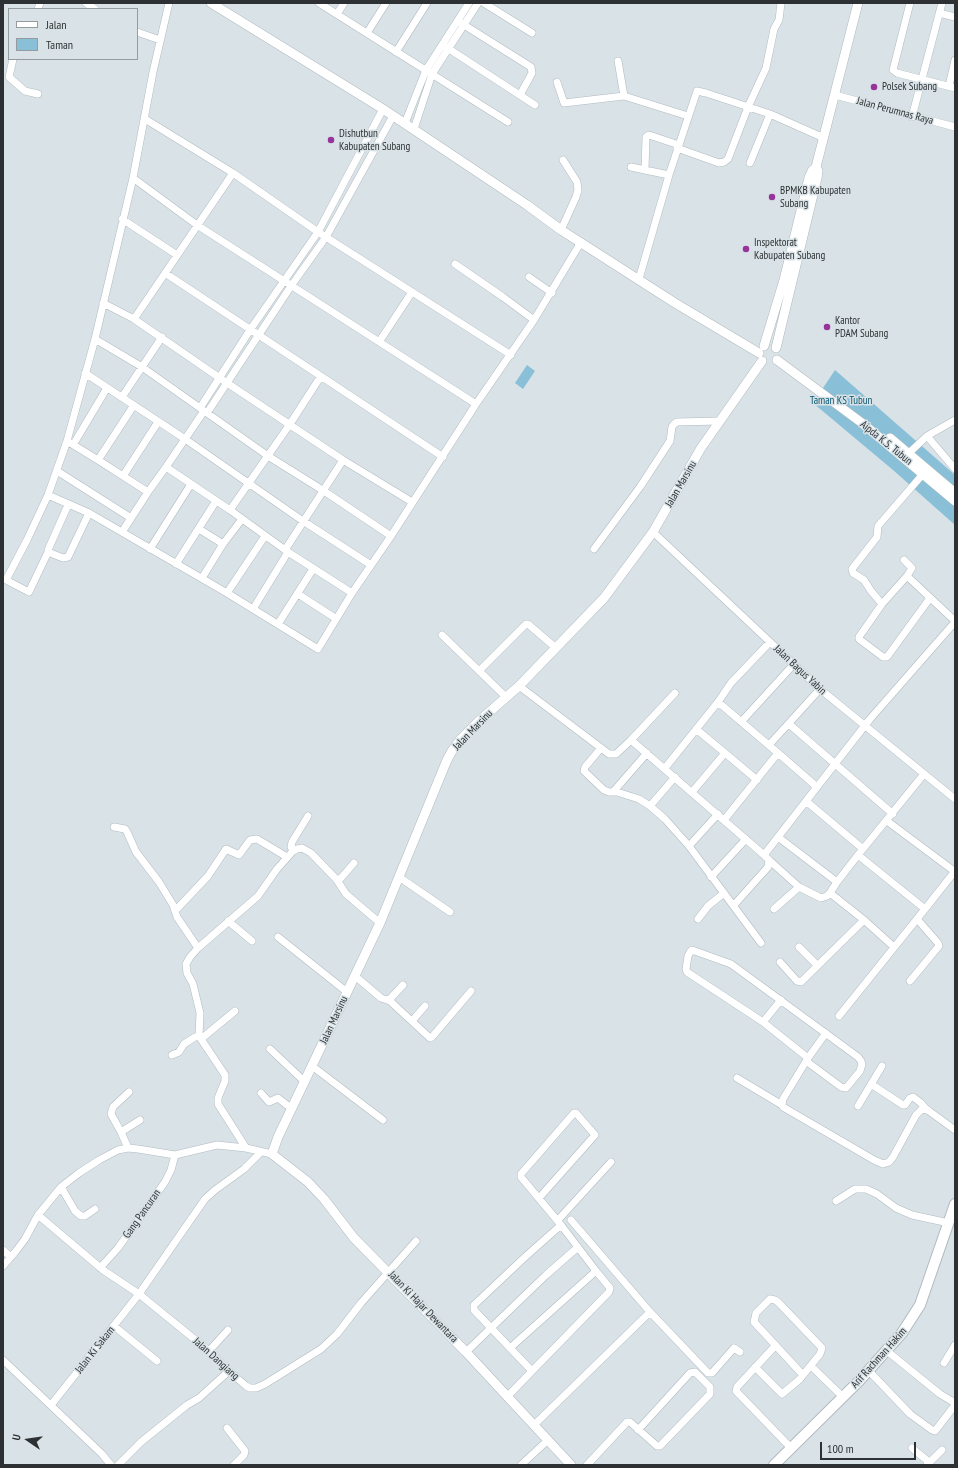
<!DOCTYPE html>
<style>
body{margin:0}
#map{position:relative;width:958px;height:1468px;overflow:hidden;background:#d9e3e7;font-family:"PT Sans Narrow",sans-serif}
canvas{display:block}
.frame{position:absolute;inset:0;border:4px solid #2d3133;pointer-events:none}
.legend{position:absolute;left:8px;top:8px;width:130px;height:52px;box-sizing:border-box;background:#d9e3e7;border:1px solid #949c9f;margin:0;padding:5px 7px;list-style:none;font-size:12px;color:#2d3133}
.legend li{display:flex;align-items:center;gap:8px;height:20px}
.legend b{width:20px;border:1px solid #949c9f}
.north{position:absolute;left:8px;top:1420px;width:40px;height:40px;-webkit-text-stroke:3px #d9e3e7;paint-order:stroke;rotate:283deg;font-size:11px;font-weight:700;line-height:16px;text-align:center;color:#2d3133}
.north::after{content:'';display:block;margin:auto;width:14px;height:18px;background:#2d3133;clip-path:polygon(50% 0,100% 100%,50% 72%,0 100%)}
.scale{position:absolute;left:820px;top:1442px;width:96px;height:18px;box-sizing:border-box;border:2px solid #2d3133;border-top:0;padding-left:5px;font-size:12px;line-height:14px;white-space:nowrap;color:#2d3133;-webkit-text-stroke:3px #d9e3e7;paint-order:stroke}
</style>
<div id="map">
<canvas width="958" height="1468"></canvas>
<div class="frame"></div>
<ul class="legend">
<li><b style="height:5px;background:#fff"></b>Jalan</li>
<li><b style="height:11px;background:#89bfd7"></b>Taman</li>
</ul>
<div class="north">U</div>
<div class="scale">100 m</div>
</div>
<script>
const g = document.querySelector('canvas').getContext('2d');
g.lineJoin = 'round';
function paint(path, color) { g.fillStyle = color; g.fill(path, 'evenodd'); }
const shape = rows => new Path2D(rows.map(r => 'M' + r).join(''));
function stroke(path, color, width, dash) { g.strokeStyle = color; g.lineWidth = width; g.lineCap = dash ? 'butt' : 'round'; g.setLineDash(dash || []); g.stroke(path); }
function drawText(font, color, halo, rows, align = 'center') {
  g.font = font + ' "PT Sans Narrow",sans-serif'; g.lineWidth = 3; g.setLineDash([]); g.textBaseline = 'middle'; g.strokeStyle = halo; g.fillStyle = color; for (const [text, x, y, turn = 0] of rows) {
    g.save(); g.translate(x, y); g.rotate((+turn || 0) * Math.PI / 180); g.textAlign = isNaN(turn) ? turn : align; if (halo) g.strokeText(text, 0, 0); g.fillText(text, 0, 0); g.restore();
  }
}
paint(shape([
 [527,365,535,371,523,389,515,383],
 [835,370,955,475,955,525,893,470,813,403]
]), '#89bfd7');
const street = shape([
 [86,3,95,9],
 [319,3,508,122],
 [484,3,532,33],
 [910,3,893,70,897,73,955,88],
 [38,9,40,3],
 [939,13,955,17],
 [337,14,344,3],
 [461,23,531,67,532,73,520,95],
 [137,32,160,40],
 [367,33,386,3],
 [446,47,535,105],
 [396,52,427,3],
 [13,59,9,77,25,91,38,94],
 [618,61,624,96],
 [557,82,564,103,624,96,688,116],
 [949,86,955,60],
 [835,95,955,127],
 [912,117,942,3],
 [145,119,233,173,318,232,511,355],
 [405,123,426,70,469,3],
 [414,129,432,74,478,3],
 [677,148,719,163,724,162,728,159,748,107,766,68,774,29,779,20,781,3],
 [750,163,770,114],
 [631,167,645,170],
 [669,175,645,170,646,137,649,135,676,144,678,147],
 [133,178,197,225,476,404],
 [122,219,177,255],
 [561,230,576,197,578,190,577,182,563,160],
 [455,264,503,297,534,320],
 [165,273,443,457],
 [529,277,552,293],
 [639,279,669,175,697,91,706,93,770,114,824,138],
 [103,303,134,319,227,383,343,460,412,502],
 [134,319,233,173],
 [95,339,142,367,268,456,324,491,391,536],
 [379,342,412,292],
 [85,373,185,439,303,521,371,565],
 [122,397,162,337],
 [200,408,250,330,318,232,383,109],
 [207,413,291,286,326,237,393,116],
 [927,436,955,420],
 [67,441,98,460,148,492],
 [73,445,107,388],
 [909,453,927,436,955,469],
 [98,460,134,405],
 [166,467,230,510,288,552,352,593],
 [57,471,131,518],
 [123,476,158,422],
 [48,495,89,513,227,593,318,649,352,593,391,536,476,404,534,320,581,242],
 [68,505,48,550,48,552,63,558,68,557,89,513],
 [230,510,290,424,321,376],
 [199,529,223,544],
 [122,532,148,492,166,467,204,411],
 [653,532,820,689,955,799],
 [150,549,191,484],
 [594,549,640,487,670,441,672,427,674,424,677,422,720,421],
 [285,550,343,460],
 [48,552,29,592,6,580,27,540,48,495,67,441,95,339,133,178,153,72,169,3],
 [904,560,912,568,907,576],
 [176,564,216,501],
 [202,578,223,544,242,519],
 [227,593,265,536],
 [298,594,335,618],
 [930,598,887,657,883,657,859,639,859,637,882,604,907,576,955,621],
 [882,604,871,591,864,580,853,573,852,569,877,537,878,526,923,474],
 [253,609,288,552],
 [278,624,313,569],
 [442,635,506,697],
 [479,671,526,624,528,624,556,648],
 [519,686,609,754,616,754,631,740,764,855,769,860,768,867,734,905],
 [718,702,778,753,724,820],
 [741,722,794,664],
 [789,724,893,814],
 [631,740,675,693],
 [769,745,820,689],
 [601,748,585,767,584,771,604,790,609,792,617,792,639,799,650,806,665,819,689,846],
 [725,753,757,780],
 [778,753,817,787],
 [665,768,718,702,731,683,770,642],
 [924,774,858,855,925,909,955,871],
 [613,792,647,753],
 [692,792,725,753,696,729],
 [806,801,863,849],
 [650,806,675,777],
 [718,814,689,846,761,943],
 [887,821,954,871],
 [114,827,125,829,127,832,136,852,159,882,173,905,177,917,198,948],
 [778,837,837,882,858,855],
 [293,851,291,847,292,842,308,816],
 [764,855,870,719,955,622],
 [769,860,799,887,821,898,827,896,830,893],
 [354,863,341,878,337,880,346,894,380,923],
 [399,877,450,912],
 [711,877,746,839],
 [837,882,830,893,864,920,894,947],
 [774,909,799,887],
 [175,911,208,876,226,849,239,855,250,840,257,839,287,857],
 [698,919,708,906,724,893],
 [228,921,252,941],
 [278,937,347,992],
 [799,947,817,965],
 [780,962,797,981,801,982,864,920],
 [355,976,381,998,390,1001,430,1038,432,1037,471,991],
 [910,981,939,946,938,943,917,919],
 [389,1000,403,985],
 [839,1016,925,909],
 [412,1021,425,1006],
 [763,1022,781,1000],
 [826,1033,808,1058,783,1099,782,1105,783,1107,874,1160,883,1164,889,1162,893,1157,916,1115,921,1110,926,1109,929,1111,955,1130],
 [201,1039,235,1011],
 [270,1049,305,1082],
 [172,1055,179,1052,184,1044,195,1037,199,1036],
 [806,1061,841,1087,846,1088,860,1071,862,1064,861,1061,858,1057,731,964,692,950,690,952,688,956,686,969,687,972,763,1022,808,1058],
 [312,1066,383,1120],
 [737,1078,782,1105],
 [871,1084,903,1105,905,1105,910,1098,913,1097,921,1103,926,1109],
 [261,1093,269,1102,278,1098,292,1109],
 [858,1106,882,1066],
 [121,1132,140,1120],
 [128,1148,121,1132,111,1114,113,1107,129,1092],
 [246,1148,218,1104,218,1098,225,1081,225,1075,199,1036,200,1013,193,984,187,973,186,964,190,957,198,948,258,896,277,869,293,851,297,849,302,848,311,853,337,880],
 [61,1187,75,1211,81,1216,85,1216,95,1209],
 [539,1198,595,1135,576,1113,574,1113,521,1174,521,1177,561,1225],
 [836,1201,855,1189,866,1189,877,1194,896,1208,912,1215,949,1223],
 [38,1215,103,1270,139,1294,209,1351,229,1371,246,1386,250,1388,256,1388,265,1384,321,1349,337,1334,361,1303,416,1241],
 [558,1220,611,1162],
 [571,1220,650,1312,708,1373,712,1373,734,1348,740,1352],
 [561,1225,596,1271,510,1348,474,1310,474,1305,525,1257,561,1225],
 [3,1250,11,1257],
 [3,1266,16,1251,25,1239,38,1215,61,1187,79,1173,99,1160,118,1150,128,1148,138,1149,175,1155,217,1145,246,1148,272,1154],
 [100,1268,118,1248,165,1182,171,1170,175,1155],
 [770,1299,775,1300,778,1302,822,1348,820,1354,803,1375,754,1322,756,1313,770,1299],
 [114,1326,157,1361],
 [775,1346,737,1387,736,1391,791,1448],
 [510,1348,532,1371,609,1292,610,1288,596,1271],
 [209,1351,228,1330],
 [887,1351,940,1394,955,1403],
 [466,1352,546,1275,578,1247],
 [3,1360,102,1454,111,1465],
 [944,1363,955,1345],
 [811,1366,843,1397],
 [755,1367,782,1394,800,1379,803,1375],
 [869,1371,910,1414,932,1430,935,1431,955,1405],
 [508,1396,532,1371],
 [51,1405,139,1294,205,1199,215,1190,244,1169,261,1152],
 [534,1425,650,1312],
 [227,1428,245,1451,244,1455,234,1465],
 [912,1448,929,1462],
 [118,1465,141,1442,187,1405,199,1398,229,1371],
 [521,1465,548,1440],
 [587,1465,627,1422,630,1422,657,1446,660,1446,710,1394,710,1387,695,1372,690,1373,638,1430],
 [927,1465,942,1450]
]);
const secondary = shape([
 [211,3,383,109,527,205,561,230,675,303,759,353],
 [764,346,784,280,809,178,812,171,816,167],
 [776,348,817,178,818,171,816,167,858,3],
 [777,360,862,423,955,501],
 [890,438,955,493],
 [571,1465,466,1352,354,1238,324,1199,308,1182,272,1154,278,1137,380,923,447,760,452,751,460,740,479,721,519,686,604,598,653,532,701,448,762,361]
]);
const primary = shape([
 [774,1465,859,1381,902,1333,920,1305,955,1204]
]);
stroke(street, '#b1babf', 8);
stroke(secondary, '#b1babf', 10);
stroke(primary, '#b1babf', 12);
stroke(street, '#fff', 7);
stroke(secondary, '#fff', 9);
stroke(primary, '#fff', 10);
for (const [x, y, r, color] of [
 [874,87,4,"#96349b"],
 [331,140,4,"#96349b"],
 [772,197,4,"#96349b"],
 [746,249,4,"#96349b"],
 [827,327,4,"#96349b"]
]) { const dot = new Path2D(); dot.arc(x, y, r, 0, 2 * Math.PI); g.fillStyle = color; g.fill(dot); stroke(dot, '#d9e3e7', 1.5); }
drawText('11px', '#2d3133', '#d9e3e7', [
 ["Polsek Subang",882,87],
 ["Dishutbun",339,134],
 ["Kabupaten Subang",339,147],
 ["BPMKB Kabupaten",780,191],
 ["Subang",780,204],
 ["Inspektorat",754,243],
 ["Kabupaten Subang",754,256],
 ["Kantor",835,321],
 ["PDAM Subang",835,334]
], 'left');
drawText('11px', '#2d3133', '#d9e3e7', [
 ["Jalan Perumnas Raya",895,111,15],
 ["Aipda K.S. Tubun",886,443,39],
 ["Jalan Marsinu",681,484,-60],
 ["Jalan Bagus Yabin",800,670,43],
 ["Jalan Marsinu",473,730,-46],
 ["Jalan Marsinu",334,1020,-65],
 ["Gang Pancuran",142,1214,-55],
 ["Jalan Ki Hajar Dewantara",423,1307,46],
 ["Jalan Ki Sakam",95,1350,-52],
 ["Arif Rachman Hakim",879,1358,-48],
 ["Jalan Dangiang",216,1359,42]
]);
drawText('11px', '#0a5871', '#d9e3e7', [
 ["Taman KS Tubun",841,401]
]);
</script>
